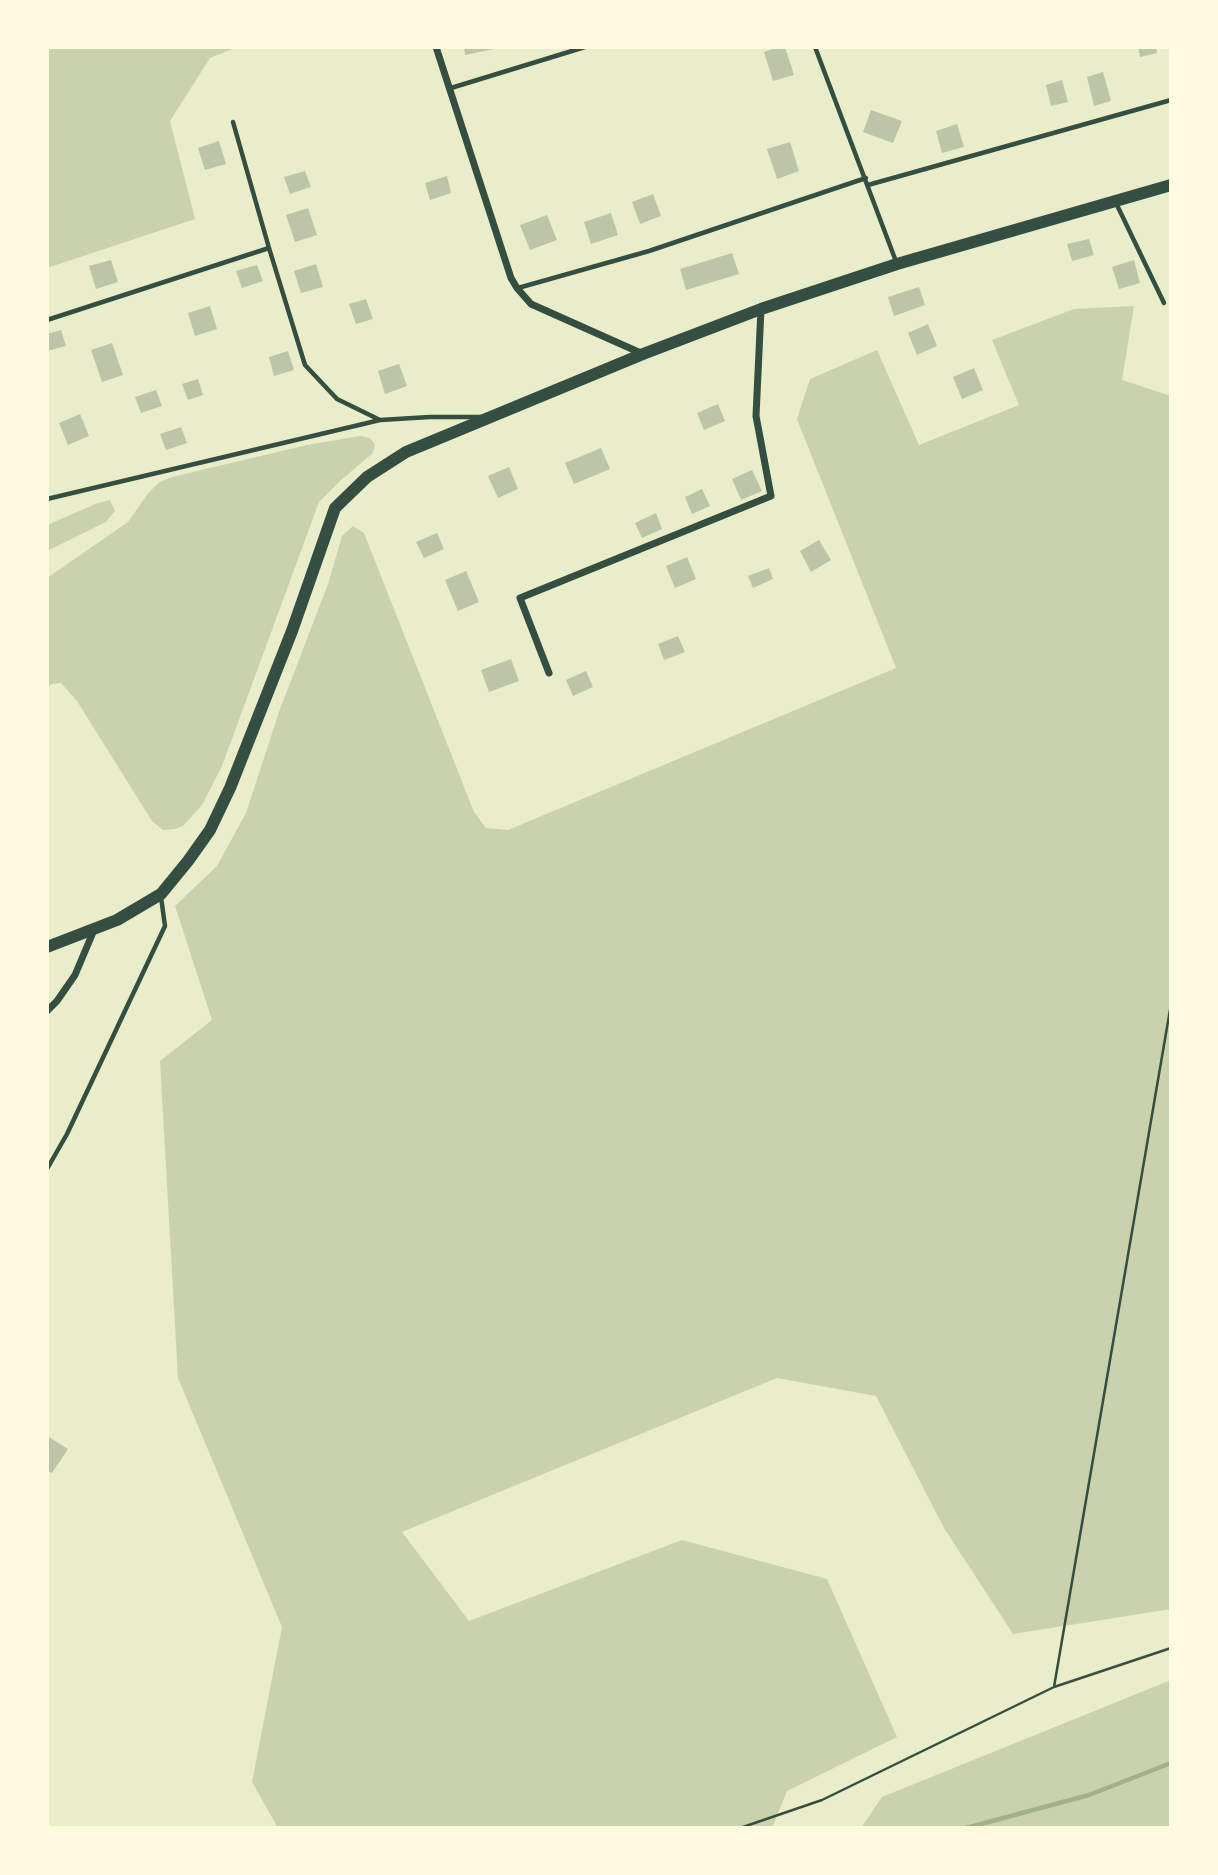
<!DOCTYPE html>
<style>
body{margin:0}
#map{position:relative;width:1218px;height:1875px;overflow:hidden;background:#e9edc9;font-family:"PT Sans Narrow",sans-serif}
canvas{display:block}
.frame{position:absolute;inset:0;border:49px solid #fefae0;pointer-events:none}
</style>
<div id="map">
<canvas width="1218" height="1875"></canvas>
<div class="frame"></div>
</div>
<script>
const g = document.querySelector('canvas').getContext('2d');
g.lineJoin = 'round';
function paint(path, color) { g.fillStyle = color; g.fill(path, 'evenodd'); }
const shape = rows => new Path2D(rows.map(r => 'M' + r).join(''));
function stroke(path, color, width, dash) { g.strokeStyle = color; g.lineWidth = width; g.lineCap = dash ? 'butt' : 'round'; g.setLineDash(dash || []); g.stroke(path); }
paint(shape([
 [47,47,238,47,210,58,170,121,195,219,47,268],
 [1134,306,1122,380,1171,396,1171,1609,1013,1634,944,1528,876,1396,777,1378,402,1532,469,1621,682,1540,827,1579,897,1737,787,1791,772,1828,278,1828,252,1782,282,1627,178,1378,160,1061,212,1020,175,906,217,866,246,813,279,712,328,584,342,536,353,526,364,533,474,812,486,828,508,830,896,668,797,419,810,379,877,350,919,445,1019,405,992,340,1074,309],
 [360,436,370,438,375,445,373,453,340,481,319,502,222,766,202,805,183,826,175,829,163,830,152,821,77,701,61,683,52,684,47,688,47,578,128,522,149,492,160,482,172,477,307,445],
 [110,500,115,511,106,522,47,551,47,525,98,503],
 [1171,1680,1171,1828,861,1828,882,1797]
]), '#cad2ad');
stroke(shape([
 [966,1828,1089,1795,1171,1763]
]), '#a3b18a', 4.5);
paint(shape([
 [464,47,499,47,499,48,465,55],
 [778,47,785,47,794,75,773,81,764,52],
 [1138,47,1156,47,1157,53,1140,57],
 [1103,72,1111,101,1094,106,1087,77],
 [1062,80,1068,102,1051,106,1046,85],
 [871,110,902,121,893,143,863,132],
 [957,124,964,147,942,153,936,131],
 [219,141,226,164,205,170,198,148],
 [790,142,799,171,777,179,767,149],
 [305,171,311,187,290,194,284,177],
 [447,176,451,193,430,200,425,183],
 [653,194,661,216,640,224,632,202],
 [308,208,317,235,295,242,286,215],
 [611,213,618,235,591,244,584,222],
 [547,215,557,240,530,250,520,225],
 [1089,239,1094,255,1072,261,1067,244],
 [732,253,739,274,686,290,680,269],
 [111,260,118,282,96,289,89,266],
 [1134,260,1140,283,1119,289,1112,267],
 [316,264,323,287,301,293,294,271],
 [257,265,263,281,242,288,236,271],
 [919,287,925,305,894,316,888,297],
 [366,299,373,319,356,324,349,304],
 [210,306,217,329,195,336,188,313],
 [928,324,937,346,917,355,908,333],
 [61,330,66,346,47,351,47,334],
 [112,343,123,375,102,382,91,350],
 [288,351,294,370,274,376,269,357],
 [399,364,407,386,385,394,378,371],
 [974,368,983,390,962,399,953,377],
 [198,379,203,395,188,400,182,384],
 [156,390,162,406,141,413,135,397],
 [718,404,725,421,704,430,697,413],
 [80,414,89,436,68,445,59,423],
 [181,427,187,443,166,450,160,434],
 [601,448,610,469,574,484,565,463],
 [509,467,518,489,498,498,488,476],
 [752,470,762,491,741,500,732,479],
 [702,489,710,506,692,514,685,497],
 [656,513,662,529,642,538,635,523],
 [437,533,444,549,424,558,416,542],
 [819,540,831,560,811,572,800,551],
 [687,557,696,579,675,588,666,566],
 [769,568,773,579,753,588,748,576],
 [466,571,479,602,458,611,445,580],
 [678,636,685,652,664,660,658,644],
 [511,659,519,681,489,692,481,670],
 [586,671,593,687,573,696,566,680],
 [47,1436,68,1449,52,1473,47,1471]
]), '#bcc5a7');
stroke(shape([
 [1054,1687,1171,1648],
 [740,1828,822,1800,1054,1687,1171,1004]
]), '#344e41', 2.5);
stroke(shape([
 [815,47,897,264],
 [451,88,585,47],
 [233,122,269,248,305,365,337,399,380,420],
 [868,185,1171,100],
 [1116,203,1164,303],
 [518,288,649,251,866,178],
 [47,320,269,248],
 [47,499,380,420,430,417,481,417],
 [47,1169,67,1134,165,926,161,897]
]), '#344e41', 4.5);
stroke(shape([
 [436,47,511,278,517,288,531,304,643,354],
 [549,673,520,598,771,496,756,416,761,309],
 [47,1011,57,1001,75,975,94,930]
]), '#344e41', 7);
stroke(shape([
 [47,947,117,920,161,894,188,861,210,830,230,788,292,631,335,508,367,477,406,452,643,354,761,309,897,264,1171,185]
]), '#344e41', 12);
</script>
